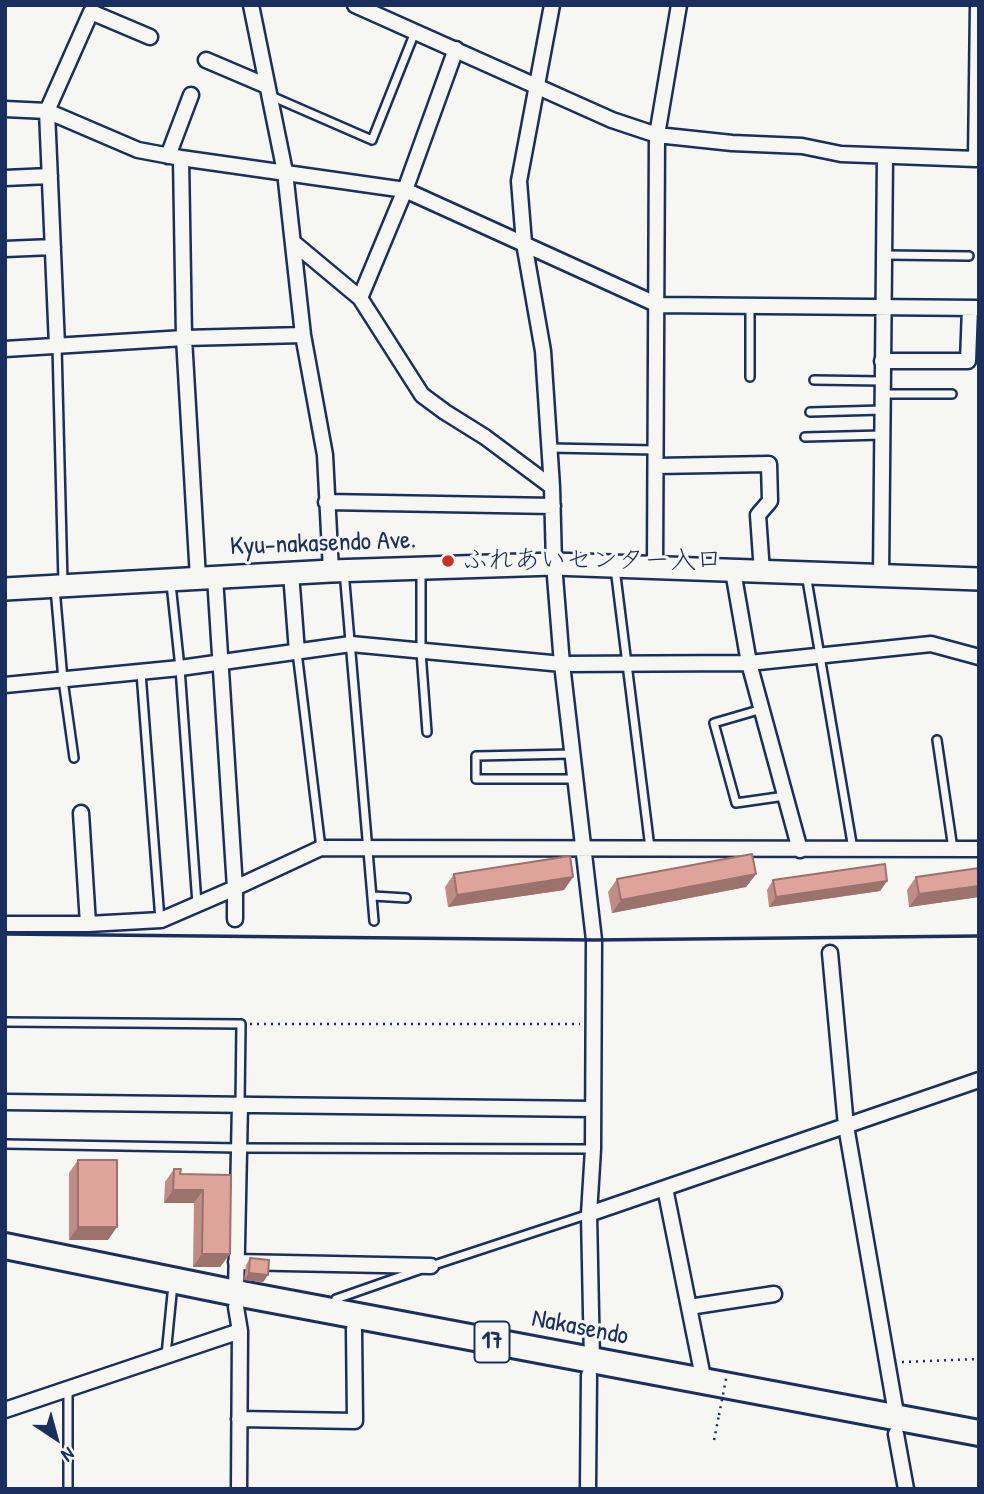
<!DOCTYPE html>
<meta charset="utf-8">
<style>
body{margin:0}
#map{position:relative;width:984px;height:1494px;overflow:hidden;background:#f6f6f2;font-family:"Patrick Hand",sans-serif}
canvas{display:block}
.frame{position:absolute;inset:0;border:7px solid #1b2f5e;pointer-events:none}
.north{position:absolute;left:21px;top:1403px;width:70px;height:70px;-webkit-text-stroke:5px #f6f6f2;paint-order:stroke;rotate:144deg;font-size:19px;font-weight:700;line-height:28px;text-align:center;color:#1b2f5e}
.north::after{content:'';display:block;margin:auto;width:24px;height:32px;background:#1b2f5e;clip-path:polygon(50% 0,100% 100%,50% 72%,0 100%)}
</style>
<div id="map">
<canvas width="984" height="1494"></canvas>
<div class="frame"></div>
<div class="north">N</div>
</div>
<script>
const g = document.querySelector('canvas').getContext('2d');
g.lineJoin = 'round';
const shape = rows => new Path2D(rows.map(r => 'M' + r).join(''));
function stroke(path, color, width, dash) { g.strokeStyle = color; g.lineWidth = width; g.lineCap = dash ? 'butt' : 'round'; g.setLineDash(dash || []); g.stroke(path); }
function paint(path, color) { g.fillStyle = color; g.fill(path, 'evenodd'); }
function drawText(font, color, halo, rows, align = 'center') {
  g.font = font + ' "Patrick Hand","Klee One",sans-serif'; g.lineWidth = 6; g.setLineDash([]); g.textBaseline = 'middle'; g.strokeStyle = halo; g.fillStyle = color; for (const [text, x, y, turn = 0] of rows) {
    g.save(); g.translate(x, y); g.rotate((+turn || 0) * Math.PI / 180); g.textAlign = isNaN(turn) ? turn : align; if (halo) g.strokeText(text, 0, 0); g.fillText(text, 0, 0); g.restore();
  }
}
const service = shape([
 [271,96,372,140,415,32],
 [886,255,969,256],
 [750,306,750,377],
 [57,346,63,583],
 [814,380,882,381],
 [883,394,952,394],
 [810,412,882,410],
 [805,437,882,435],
 [550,448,656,450],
 [615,568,650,848],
 [344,571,374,921],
 [421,572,421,652,427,732],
 [806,574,853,849],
 [171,584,180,668,197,904],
 [55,588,63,680,74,758],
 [297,652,321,848],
 [141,673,160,920],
 [762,709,714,723,736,803,785,796],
 [937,740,953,849],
 [572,754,476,756,476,779,575,779],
 [373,896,406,898],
 [5,1022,241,1024,240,1104],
 [5,1144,239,1148,593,1149],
 [431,1266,589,1214],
 [332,1306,336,1299,419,1270],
 [166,1355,172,1294],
 [68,1489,68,1388]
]);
const minor = shape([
 [251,5,285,172,303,335,325,455,331,571],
 [355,5,612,120,657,135,732,143,802,146,841,154,976,159,978,5],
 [552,5,519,181,524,243,543,351,552,487,554,564,562,664,594,940,593,1149,589,1214,592,1361],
 [206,60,267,86],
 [5,109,47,111,138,150,181,158,405,190,658,305,979,308],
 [168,156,191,95],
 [181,158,184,338,198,578],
 [5,178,50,176],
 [294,243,360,298,422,395,445,412,485,437,552,487],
 [5,249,53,247],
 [360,298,405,190,456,49],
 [57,346,47,111,91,12,150,37],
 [5,349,184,338,303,335],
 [882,361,968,361,970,308],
 [656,466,769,464,770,501,758,515,762,572],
 [326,502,553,506],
 [655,567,657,135,679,5],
 [733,571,749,663,800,850],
 [291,573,297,652],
 [881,576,885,157],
 [215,577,235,888,321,848,979,849],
 [5,685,180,668,351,644,562,664,749,663,931,644,979,657],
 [81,813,88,924],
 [5,924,88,924,161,920,235,888,235,919],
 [830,953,846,1126,897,1419],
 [5,1102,593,1109],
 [665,1188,704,1382],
 [589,1214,979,1080],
 [236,1262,431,1266],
 [236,1293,240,1104],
 [236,1307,240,1331,239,1489],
 [689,1307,774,1294],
 [5,1410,240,1331],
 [239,1419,355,1421,354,1329],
 [896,1434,906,1489],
 [588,1489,589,1375]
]);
const secondary = shape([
 [5,589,331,571,554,564,979,579]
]);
const trunk = shape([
 [5,1246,236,1293,979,1433]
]);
stroke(service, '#1b2f5e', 12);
stroke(minor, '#1b2f5e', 19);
stroke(secondary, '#1b2f5e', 26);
stroke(trunk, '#1b2f5e', 30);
stroke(shape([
 [250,1024,580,1024],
 [902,1362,979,1359],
 [714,1440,719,1415]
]), '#1b2f5e', 2.5, [2, 5]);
stroke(service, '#f6f6f2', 7);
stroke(minor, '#f6f6f2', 14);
stroke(secondary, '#f6f6f2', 21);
stroke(trunk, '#f6f6f2', 24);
stroke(shape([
 [5,934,594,940,979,936]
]), '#1b2f5e', 3.5);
stroke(shape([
 [719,1415,727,1374]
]), '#1b2f5e', 2.5, [2, 5]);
paint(shape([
 [979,868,979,897,909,907,907,890,916,877],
 [454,874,573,877,564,890,448,907,445,887],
 [756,874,746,887,612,913,608,892,617,879],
 [773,880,887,881,880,891,769,907,767,890],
 [78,1160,108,1240,69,1240,69,1173],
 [174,1169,180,1174,231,1175,230,1254,220,1267,193,1267,194,1203,164,1203,165,1182],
 [250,1258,268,1275,263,1282,244,1280,246,1265]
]), '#bf8d85');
paint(shape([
 [756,874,746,887,612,913,621,900],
 [573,877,564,890,448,907,457,895],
 [887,881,880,891,769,907,776,897],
 [979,886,979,897,909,907,919,894],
 [173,1190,203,1190,194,1203,164,1203],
 [78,1227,117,1227,108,1240,69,1240],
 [202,1254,230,1254,220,1267,193,1267],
 [249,1273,268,1275,263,1282,244,1280]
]), '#9b736c');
const building = shape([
 [752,854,756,874,621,900,617,879,752,854],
 [570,856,573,877,457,895,454,874,570,856],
 [885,864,887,881,776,897,773,880,885,864],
 [979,868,979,886,919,894,916,877,979,868],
 [78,1160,117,1160,117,1227,78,1227,78,1160],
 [174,1169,181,1169,180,1174,231,1175,230,1254,202,1254,203,1190,173,1190,174,1169],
 [250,1258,269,1260,268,1275,249,1273,250,1258]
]);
paint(building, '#dea49b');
stroke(building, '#9b736c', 2);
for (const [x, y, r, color] of [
 [448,561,7,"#c8321e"]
]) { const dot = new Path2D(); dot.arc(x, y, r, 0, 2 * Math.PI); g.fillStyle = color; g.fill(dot); stroke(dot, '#f6f6f2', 2.5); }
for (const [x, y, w] of [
 [492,1342,35]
]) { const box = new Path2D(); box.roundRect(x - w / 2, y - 20.5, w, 41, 5); g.fillStyle = '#f6f6f2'; g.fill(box); stroke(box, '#1b2f5e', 2); }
drawText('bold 24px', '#1b2f5e', null, [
 ["17",492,1342]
]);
drawText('26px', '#1b2f5e', '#f6f6f2', [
 ["Kyu-nakasendo Ave.",323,544,-2],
 ["Nakasendo",580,1328,11]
]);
drawText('26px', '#1b2f5e', '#f6f6f2', [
 ["ふれあいセンター入口",462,561]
], 'left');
</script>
